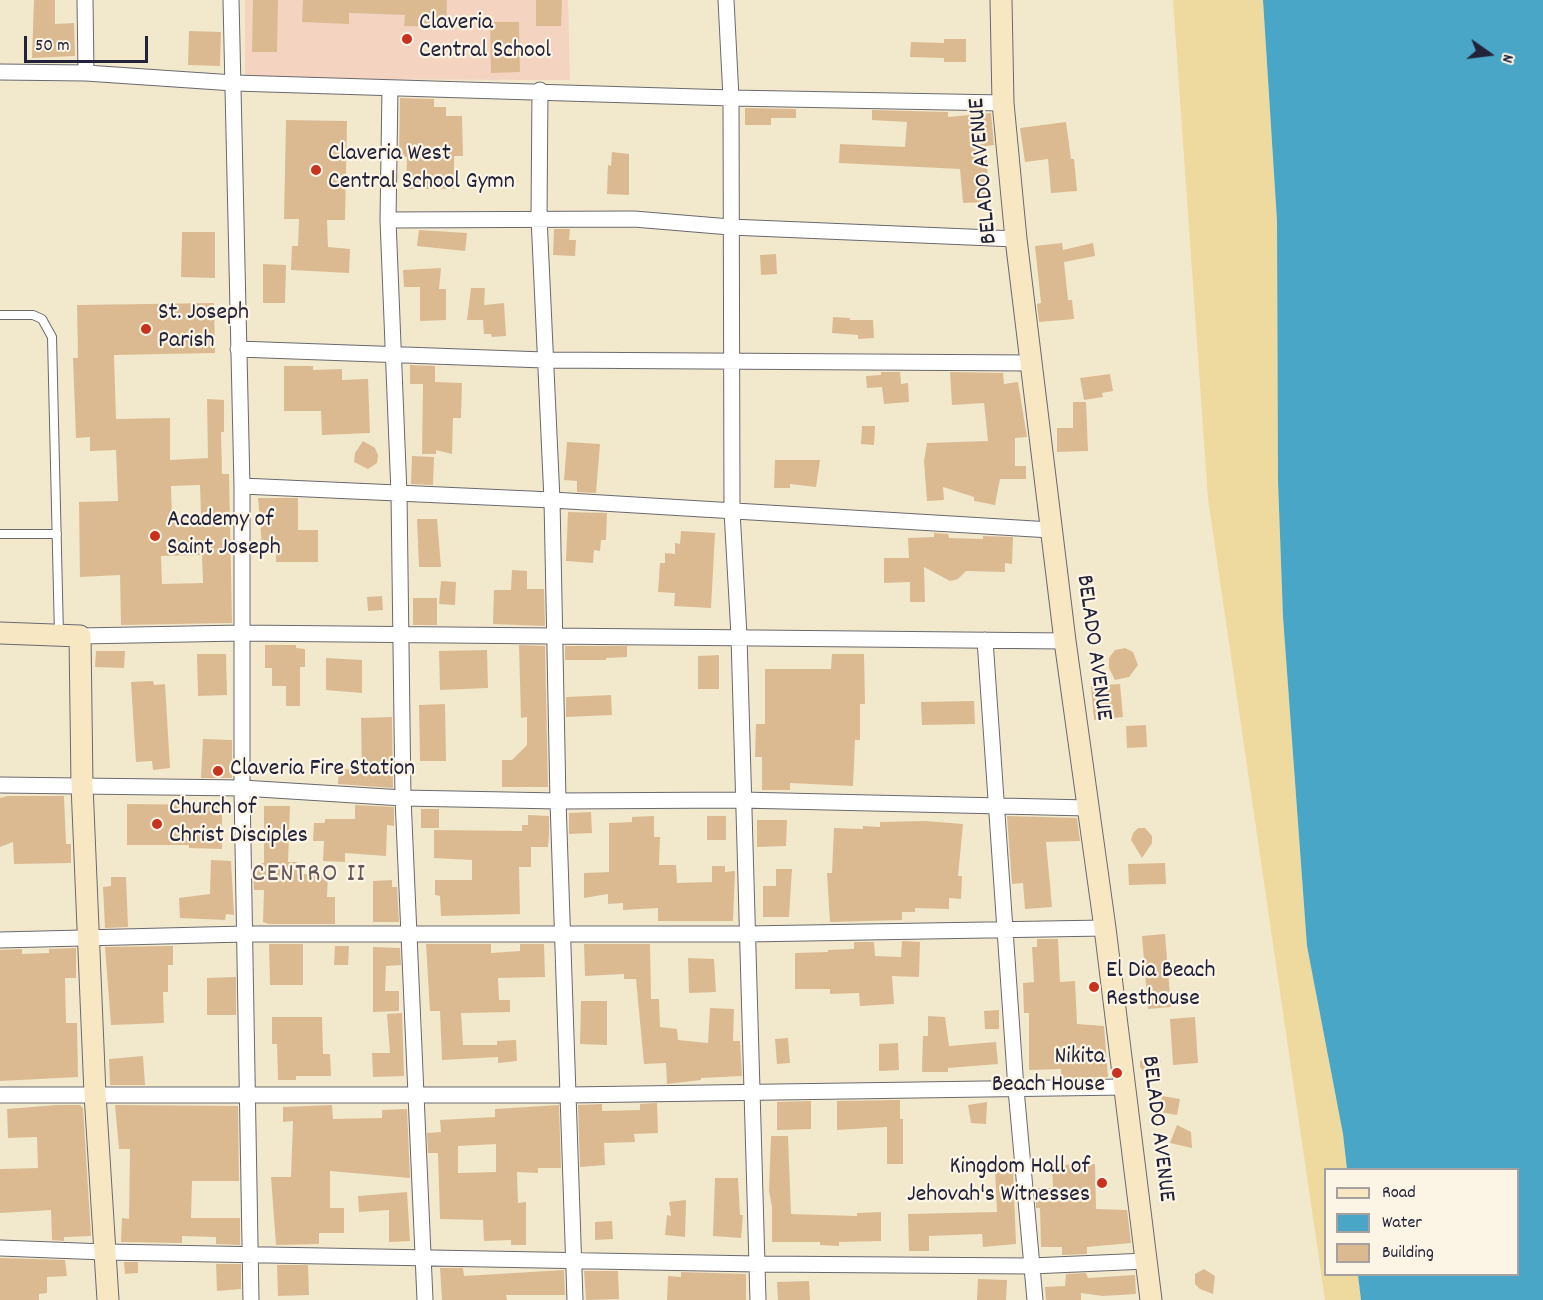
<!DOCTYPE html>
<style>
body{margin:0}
#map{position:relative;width:1543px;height:1300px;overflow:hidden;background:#f2e9cd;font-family:Dekko,sans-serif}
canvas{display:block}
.legend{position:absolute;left:1324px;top:1168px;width:195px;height:108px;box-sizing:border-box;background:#fcf5e5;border:2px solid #a5a1a1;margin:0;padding:8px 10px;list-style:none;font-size:18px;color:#22223b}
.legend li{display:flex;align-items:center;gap:12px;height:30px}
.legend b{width:30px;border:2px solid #a5a1a1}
.north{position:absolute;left:1459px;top:24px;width:60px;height:60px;-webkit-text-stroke:4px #fcf5e5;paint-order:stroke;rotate:104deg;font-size:16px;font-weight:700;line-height:24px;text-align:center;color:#22223b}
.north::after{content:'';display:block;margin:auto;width:21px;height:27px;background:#22223b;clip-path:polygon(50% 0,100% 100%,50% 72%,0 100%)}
.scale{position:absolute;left:24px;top:36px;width:124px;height:27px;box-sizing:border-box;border:3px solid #22223b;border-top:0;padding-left:8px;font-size:18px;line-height:21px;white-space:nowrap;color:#22223b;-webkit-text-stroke:4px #fcf5e5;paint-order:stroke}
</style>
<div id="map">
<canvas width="1543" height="1300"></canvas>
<ul class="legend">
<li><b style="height:8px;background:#f7e8c3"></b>Road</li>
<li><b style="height:16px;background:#49a6c7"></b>Water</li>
<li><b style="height:16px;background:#dbba91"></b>Building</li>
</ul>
<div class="north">N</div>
<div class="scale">50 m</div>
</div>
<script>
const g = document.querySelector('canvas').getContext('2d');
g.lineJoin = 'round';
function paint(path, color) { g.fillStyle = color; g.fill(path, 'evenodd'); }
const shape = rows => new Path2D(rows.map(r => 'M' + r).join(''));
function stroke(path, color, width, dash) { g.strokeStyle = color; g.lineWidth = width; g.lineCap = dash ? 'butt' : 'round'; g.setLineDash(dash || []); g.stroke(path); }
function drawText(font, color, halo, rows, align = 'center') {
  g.font = font + ' Dekko,sans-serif'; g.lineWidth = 4.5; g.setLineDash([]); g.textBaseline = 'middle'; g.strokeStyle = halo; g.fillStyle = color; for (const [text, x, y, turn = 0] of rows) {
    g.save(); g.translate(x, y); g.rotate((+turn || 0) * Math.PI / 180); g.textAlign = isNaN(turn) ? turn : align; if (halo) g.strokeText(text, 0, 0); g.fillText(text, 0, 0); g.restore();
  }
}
paint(shape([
 [245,0,568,0,570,80,245,79]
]), '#f4d3c1');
paint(shape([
 [1173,0,1263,0,1277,221,1278,481,1283,617,1307,946,1343,1134,1347,1169,1326,1170,1326,1274,1358,1275,1361,1300,1325,1300,1208,499]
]), '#eeda9e');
paint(shape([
 [1263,0,1543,0,1543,1300,1361,1300,1358,1275,1518,1274,1518,1170,1347,1169,1343,1134,1307,946,1283,617,1278,481,1277,221]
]), '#49a6c7');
paint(shape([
 [34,0,55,0,55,24,74,23,75,56,32,58],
 [253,0,278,0,277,52,252,52],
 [303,0,447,0,446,27,404,26,405,15,349,13,349,24,302,22],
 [536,0,562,0,561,26,536,26],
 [490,22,519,22,520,72,491,73],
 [189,31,221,32,220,66,188,65],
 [944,39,966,39,966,62,944,62,944,58,910,57,911,42,944,43],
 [400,98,434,99,434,107,446,107,446,116,462,116,463,156,454,156,454,189,406,189,407,157,399,157],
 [745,108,796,109,796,118,771,118,771,125,745,125],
 [872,110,948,112,948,117,991,113,994,145,986,146,989,202,963,203,960,169,839,163,840,144,905,147,907,122,872,120],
 [286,120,347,121,345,220,327,220,328,247,350,249,349,273,291,270,292,246,298,246,299,219,284,219],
 [1066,122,1071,159,1074,159,1077,191,1051,193,1048,159,1025,162,1020,128],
 [612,152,629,154,629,195,607,194,608,165,611,166],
 [554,229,570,229,569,240,576,240,575,256,553,255],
 [419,230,467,233,465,251,417,246],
 [182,232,215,232,215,278,181,277],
 [1062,243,1063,250,1093,243,1095,256,1064,262,1068,300,1072,300,1074,319,1039,322,1037,304,1041,303,1035,246],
 [776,254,777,274,761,275,760,255],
 [263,264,286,265,285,303,263,303],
 [441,268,439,289,446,289,446,320,420,321,420,287,404,287,403,270],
 [471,288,485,288,484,305,504,303,506,336,492,337,491,334,484,334,483,320,467,320],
 [214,303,215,353,114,355,116,419,170,418,170,460,208,458,207,399,224,400,224,432,221,432,222,474,229,474,232,623,121,625,120,575,80,577,79,502,118,501,116,450,90,451,90,437,76,438,73,358,78,358,77,305],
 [200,485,201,516,172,517,171,486],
 [202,555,203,583,162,584,161,556],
 [833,317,850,318,850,320,873,320,874,338,858,339,858,335,832,333],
 [410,365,435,366,435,382,462,383,461,418,453,418,452,454,436,450,436,454,422,454,423,384,410,384],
 [284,366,313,366,313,370,342,369,342,380,368,379,370,433,322,435,321,411,284,411],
 [881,372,900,372,901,384,908,383,909,402,884,404,882,387,867,388,866,376,881,375],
 [950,372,1003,373,1004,384,1018,382,1027,437,1015,438,1015,466,1026,466,1026,479,1000,479,995,505,974,501,974,497,943,487,944,500,927,501,924,461,927,443,988,441,984,403,952,405],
 [1110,374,1113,391,1102,393,1103,397,1084,400,1080,378],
 [1073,402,1086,402,1088,451,1057,452,1057,428,1073,428],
 [862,426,875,426,874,445,861,444],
 [363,441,375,448,378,455,377,463,368,469,354,462,355,453],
 [567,442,600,444,596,493,577,492,577,481,564,480],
 [412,456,434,457,433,485,411,484],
 [775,460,820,460,816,487,790,484,790,488,774,488],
 [258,498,298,498,298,530,318,530,318,562,276,562,276,545,262,545],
 [568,512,607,513,606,540,601,540,600,551,594,550,593,563,566,561],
 [417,519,437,519,441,567,419,567],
 [681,531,715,533,711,608,674,606,675,593,658,592,660,563,665,563,665,553,675,554,675,543,680,544],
 [934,533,948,534,949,538,983,539,983,536,1013,537,1012,564,1005,563,1005,572,966,571,958,579,950,581,924,567,925,602,910,602,910,582,884,583,884,558,909,558,908,538,934,537],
 [512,570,527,571,527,589,544,589,545,626,493,624,494,590,511,590],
 [441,581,456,582,455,605,439,604],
 [382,596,383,610,368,611,367,597],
 [413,598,437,598,437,625,413,625],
 [265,645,296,645,296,648,305,649,305,667,300,667,300,706,286,706,286,686,272,686,272,668,265,668],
 [519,645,545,646,548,787,502,787,502,760,512,760,527,745,527,717,521,718],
 [565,646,627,646,627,657,606,658,606,660,565,660],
 [1125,648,1133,652,1138,665,1129,677,1115,680,1109,668,1109,658,1115,650],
 [487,650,488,688,440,690,439,651],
 [96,651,125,651,124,668,95,667],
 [197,654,226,654,227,695,198,696],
 [832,654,864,654,865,704,860,704,860,740,855,740,853,786,790,783,790,790,762,790,762,757,755,757,756,724,765,724,765,669,831,669],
 [719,655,719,689,698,689,698,656],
 [326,658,362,660,362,693,326,690],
 [153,681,154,685,165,684,170,768,153,770,152,761,136,762,131,682],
 [1120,684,1123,717,1094,720,1091,686],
 [611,695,612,715,566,717,566,697],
 [974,701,975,724,922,725,921,702],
 [445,704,446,761,420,761,419,705],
 [392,717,393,788,338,784,339,769,362,770,361,718],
 [1146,725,1147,747,1127,748,1126,726],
 [203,739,232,740,232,778,201,778],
 [8,796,64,796,66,844,71,844,71,863,14,864,13,842,0,847,0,798],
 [127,804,222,805,222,849,189,848,189,845,127,845],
 [355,805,394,807,394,826,387,825,386,856,345,853,345,862,323,861,324,841,313,841,314,823,325,823,325,819,355,819],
 [264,806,290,806,288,862,297,862,297,874,328,874,327,897,335,897,335,924,269,924,263,922,264,890,254,890,253,870,260,870,260,863,264,863],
 [421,809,439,809,439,828,421,828],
 [591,812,592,833,569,834,569,813],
 [528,815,549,816,549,835,548,847,531,847,531,867,519,867,520,914,441,916,440,896,435,895,435,880,472,880,472,860,434,858,434,830,522,831,522,825,528,825],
 [654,816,654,837,660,837,659,865,676,865,677,883,712,882,712,866,725,866,725,872,735,871,733,921,658,921,658,908,623,910,623,903,608,904,608,894,584,898,584,873,609,872,609,823,632,822,632,817],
 [707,816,726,816,726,840,707,840],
 [1007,816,1077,818,1080,841,1046,842,1052,907,1025,909,1023,883,1012,884],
 [757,820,787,820,786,846,757,847],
 [925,821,963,824,958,876,962,876,961,899,949,898,949,909,915,908,915,912,902,912,902,920,830,922,827,873,832,873,834,828,863,829,863,826,880,827,880,822],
 [1138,828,1145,828,1152,836,1152,843,1142,858,1131,840,1133,833],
 [211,860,231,861,234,915,226,914,225,920,180,918,179,898,210,894],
 [1165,863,1166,884,1129,885,1128,864],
 [776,869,792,869,789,917,763,917,763,886,776,886],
 [111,877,126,877,128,927,105,928,103,887,111,886],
 [392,880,392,887,397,887,399,922,373,922,373,881],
 [1165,934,1171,1007,1148,1009,1142,936],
 [1037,939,1058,939,1060,982,1075,981,1077,1024,1104,1026,1108,1077,1061,1078,1061,1069,1029,1070,1029,1013,1024,1013,1023,983,1034,982,1032,947,1037,947],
 [902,941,920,942,919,977,892,976,894,1004,860,1006,859,993,830,994,830,989,795,989,795,953,828,952,828,950,854,949,854,942,874,942,875,956,901,957],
 [269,944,303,944,303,985,270,985],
 [426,944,491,944,491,953,520,951,520,944,544,944,545,977,498,978,499,1000,510,1000,510,1012,461,1013,463,1045,497,1045,497,1041,516,1040,517,1061,498,1063,498,1057,442,1060,440,1011,430,1011],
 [584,944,650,944,651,999,659,999,660,1027,677,1029,678,1040,708,1043,710,1008,734,1009,733,1041,740,1041,742,1076,701,1078,701,1080,667,1084,666,1063,644,1064,636,979,624,979,624,974,585,976],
 [173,946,173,965,168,965,168,992,163,992,164,1023,111,1025,105,947],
 [335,946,349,946,348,965,334,965],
 [373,947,400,948,401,965,386,966,385,991,399,991,399,1011,373,1012],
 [76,948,76,978,65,978,66,1023,77,1023,78,1077,0,1081,0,950,22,949,22,954,49,953,49,949],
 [688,958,714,959,716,992,689,993],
 [236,977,236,1015,207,1015,207,978],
 [581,1001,607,1001,607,1045,580,1044],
 [999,1010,999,1029,985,1029,984,1011],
 [402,1013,404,1076,373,1077,372,1053,390,1053,387,1014],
 [928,1016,945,1017,949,1046,996,1042,998,1064,948,1068,948,1072,922,1072,923,1036,928,1036],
 [272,1017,322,1017,323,1054,330,1054,331,1076,296,1076,296,1080,278,1080,277,1044,272,1044],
 [1195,1017,1198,1063,1173,1065,1170,1019],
 [788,1038,790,1063,777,1064,775,1039],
 [898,1043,899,1070,879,1071,879,1044],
 [143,1056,145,1085,110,1085,109,1059],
 [1148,1056,1161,1061,1152,1073,1145,1073,1140,1067,1140,1061],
 [1162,1096,1180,1099,1177,1115,1159,1112],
 [900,1100,900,1119,903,1119,903,1164,887,1164,887,1127,837,1130,837,1101],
 [811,1101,811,1129,777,1130,777,1102],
 [987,1102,986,1124,971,1123,968,1105],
 [657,1103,658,1133,634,1134,635,1142,604,1143,605,1165,580,1167,578,1105,602,1104,602,1111,640,1110,640,1104],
 [57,1105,80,1105,83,1108,91,1236,64,1237,64,1241,52,1240,51,1210,0,1213,0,1169,38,1168,37,1137,8,1138,7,1109],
 [115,1105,238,1106,239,1181,192,1181,191,1218,240,1218,240,1245,216,1244,216,1237,182,1236,182,1243,121,1242,122,1218,129,1219,130,1149,119,1149],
 [332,1105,333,1119,382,1118,382,1110,407,1109,410,1178,330,1171,330,1208,344,1208,344,1233,319,1233,319,1244,276,1245,271,1177,291,1177,293,1121,283,1122,283,1107],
 [559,1105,561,1168,538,1168,538,1173,517,1172,518,1203,526,1202,526,1245,511,1245,511,1240,484,1241,483,1220,440,1219,438,1153,428,1153,427,1133,441,1132,440,1120,495,1117,495,1109],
 [496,1144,496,1172,458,1173,458,1146],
 [1177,1125,1191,1132,1192,1148,1170,1143],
 [771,1136,788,1136,791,1214,857,1216,857,1213,881,1212,881,1241,839,1242,839,1246,820,1245,820,1242,772,1242,772,1207,769,1191],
 [1095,1164,1096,1209,1127,1210,1131,1243,1087,1247,1087,1254,1062,1255,1062,1247,1041,1247,1040,1208,1036,1208,1035,1188,1053,1188,1052,1165],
 [1013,1167,1016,1244,983,1247,982,1234,929,1236,929,1251,909,1251,908,1214,997,1212,995,1169],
 [715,1178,738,1178,740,1215,743,1215,741,1238,713,1236],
 [407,1192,410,1241,389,1242,389,1210,359,1212,358,1196],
 [686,1200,685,1237,665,1235,667,1215,671,1216,669,1202],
 [612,1221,613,1239,595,1240,595,1222],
 [0,1258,65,1260,67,1276,47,1277,47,1293,39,1294,39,1300,0,1300],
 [124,1262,138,1262,138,1273,125,1274],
 [216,1264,241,1264,241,1289,217,1291],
 [277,1265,308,1265,309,1295,278,1296],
 [440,1268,463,1268,464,1276,564,1270,565,1295,506,1295,507,1300,442,1300],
 [1204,1269,1215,1276,1213,1294,1200,1289,1195,1284,1195,1274],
 [584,1271,618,1271,619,1299,586,1300],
 [681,1272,746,1274,746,1300,667,1300,668,1276,681,1277],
 [1086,1273,1088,1278,1135,1275,1136,1294,1103,1296,1081,1293,1081,1300,1046,1300,1045,1287,1065,1286,1066,1274],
 [978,1279,1007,1280,1006,1300,977,1300],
 [809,1281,810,1300,778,1300,777,1282]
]), '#dbba91');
const lane = shape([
 [0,315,33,315,42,319,52,337,59,635],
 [0,534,57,534]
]);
const street = shape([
 [85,0,86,73],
 [231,0,242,486,242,788,251,1300],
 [726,0,731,98,732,511,739,636,758,1300],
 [0,72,86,73,234,83,731,98,1003,103],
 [390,88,388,220,399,494,403,798,425,1300],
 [540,90,539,217,552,500,558,801,575,1300],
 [388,220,634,219,730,227,1016,239],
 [238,349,544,360,1031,363],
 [242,486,552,500,1051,530],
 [80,636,242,633,1065,641],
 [985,640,1016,1089,1035,1300],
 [0,785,242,788,403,798,558,801,741,800,1088,808],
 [0,940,245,934,747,934,1105,928],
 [0,1095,568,1095,1125,1087],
 [0,1248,105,1252,758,1264,1031,1266,1147,1261]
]);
const secondary = shape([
 [1001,0,1003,103,1016,239,1065,641,1105,928,1151,1300],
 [0,633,80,636,82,785,95,1094,108,1300]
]);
stroke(lane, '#6b686e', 10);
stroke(street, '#6b686e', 17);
stroke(secondary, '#6b686e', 23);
stroke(lane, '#fff', 8);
stroke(street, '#fff', 15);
stroke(secondary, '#f7e8c3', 21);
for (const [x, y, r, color] of [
 [407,39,6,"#c8321e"],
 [316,170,6,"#c8321e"],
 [146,329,6,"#c8321e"],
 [155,536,6,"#c8321e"],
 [218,771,6,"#c8321e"],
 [157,824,6,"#c8321e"],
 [1094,987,6,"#c8321e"],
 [1117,1073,6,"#c8321e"],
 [1102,1183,6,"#c8321e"]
]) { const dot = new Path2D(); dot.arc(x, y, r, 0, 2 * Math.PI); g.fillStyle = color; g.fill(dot); stroke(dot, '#fcf5e5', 2); }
drawText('24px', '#22223b', '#fcf5e5', [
 ["Claveria",419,25],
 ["Central School",419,53],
 ["Claveria West",328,156],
 ["Central School Gymn",328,184],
 ["St. Joseph",158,315],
 ["Parish",158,343],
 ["Academy of",167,522],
 ["Saint Joseph",167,550],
 ["Claveria Fire Station",230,771],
 ["Church of",169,810],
 ["Christ Disciples",169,838],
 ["El Dia Beach",1106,973],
 ["Resthouse",1106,1001],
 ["Nikita",1105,1059,"right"],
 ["Beach House",1105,1087,"right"],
 ["Kingdom Hall of",1090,1169,"right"],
 ["Jehovah's Witnesses",1090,1197,"right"]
], 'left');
drawText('24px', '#22223b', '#fcf5e5', [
 ["BELADO AVENUE",985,171,-95],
 ["BELADO AVENUE",1092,648,82],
 ["BELADO AVENUE",1156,1129,83]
]);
g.letterSpacing = '1.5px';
drawText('27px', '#635759', '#fcf5e5', [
 ["CENTRO II",309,876]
]);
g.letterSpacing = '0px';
</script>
